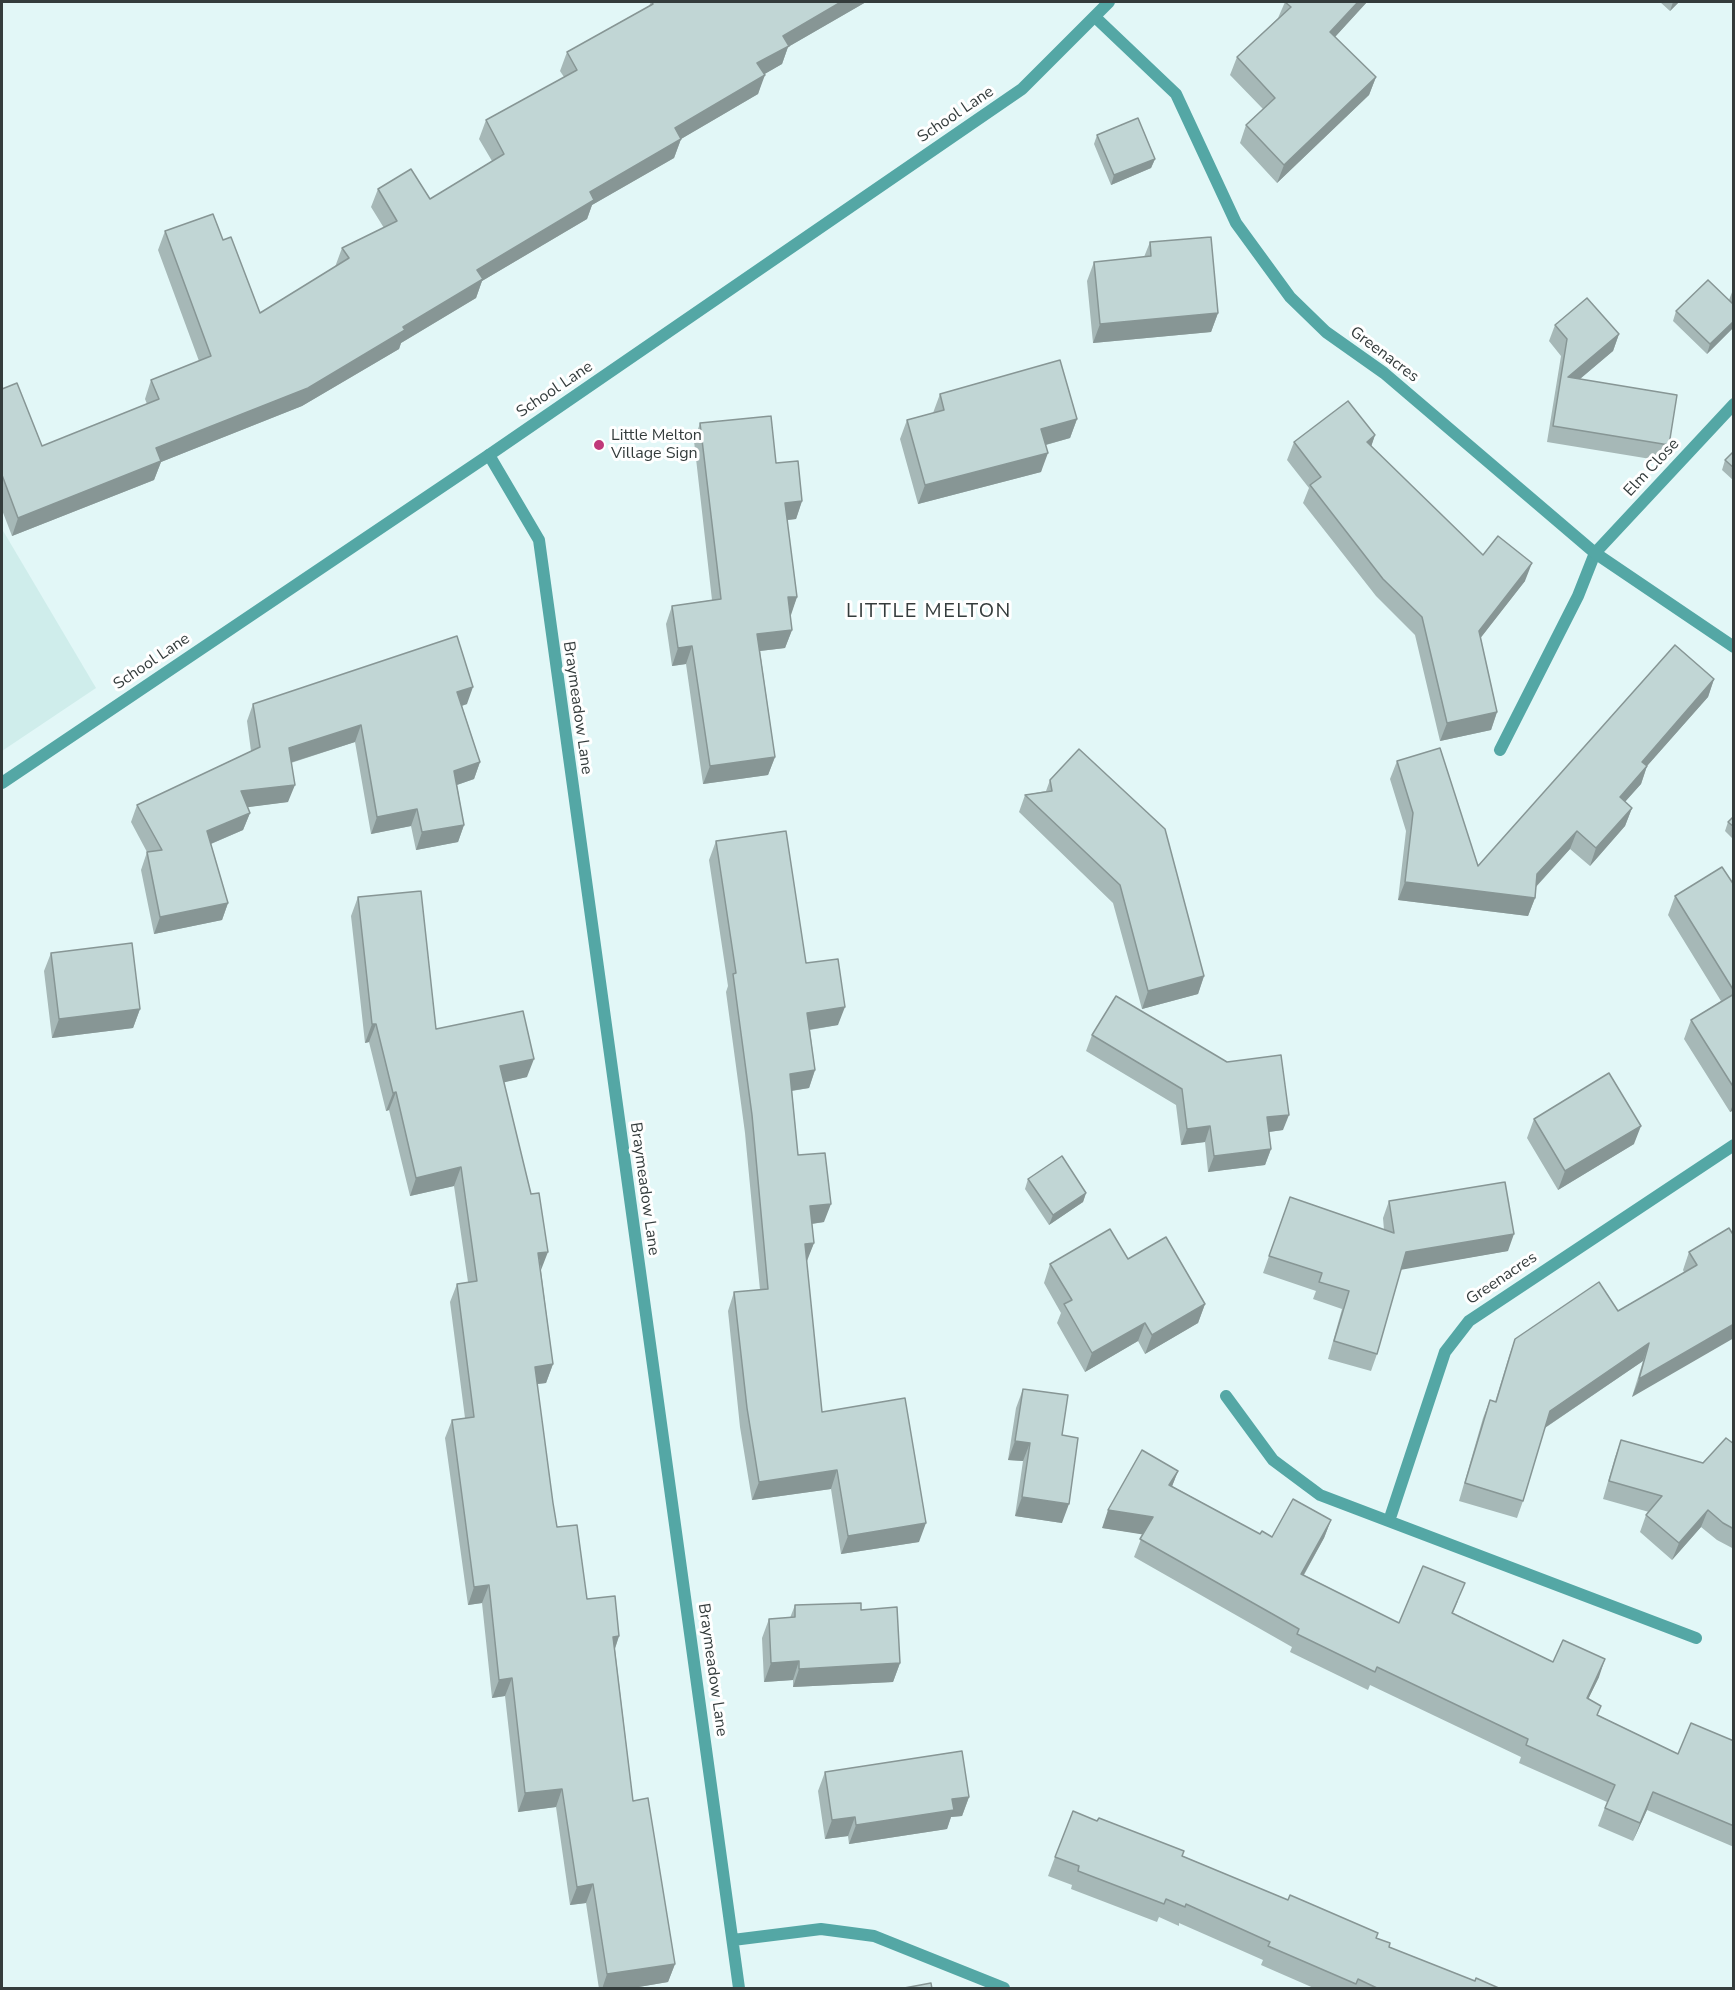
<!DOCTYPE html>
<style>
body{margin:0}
#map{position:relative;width:1735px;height:1990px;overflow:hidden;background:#e2f7f7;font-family:"Nunito Sans",sans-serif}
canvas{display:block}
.frame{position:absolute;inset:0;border:3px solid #343c3c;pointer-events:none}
</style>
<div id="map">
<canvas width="1735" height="1990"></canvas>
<div class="frame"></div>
</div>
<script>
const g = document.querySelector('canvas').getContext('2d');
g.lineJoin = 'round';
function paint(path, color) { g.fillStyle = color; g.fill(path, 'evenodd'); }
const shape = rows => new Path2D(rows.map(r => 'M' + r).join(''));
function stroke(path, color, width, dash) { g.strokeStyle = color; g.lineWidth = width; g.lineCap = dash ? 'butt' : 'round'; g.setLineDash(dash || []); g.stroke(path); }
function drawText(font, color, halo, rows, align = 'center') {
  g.font = font + ' "Nunito Sans",sans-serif'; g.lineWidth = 6; g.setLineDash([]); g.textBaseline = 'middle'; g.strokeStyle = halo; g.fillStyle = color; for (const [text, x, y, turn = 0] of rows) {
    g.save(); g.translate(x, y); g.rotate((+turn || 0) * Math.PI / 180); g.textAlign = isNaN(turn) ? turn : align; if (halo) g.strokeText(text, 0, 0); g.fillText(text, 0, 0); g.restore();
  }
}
paint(shape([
 [2,529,96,688,2,751]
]), '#cfedeb');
stroke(shape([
 [1500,750,1578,596,1595,553]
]), '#54a7a5', 12);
stroke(shape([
 [1095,17,1176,94,1236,223,1290,297,1326,332,1384,373,1595,553,1734,647],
 [489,455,539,540,739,1988],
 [1595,553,1734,404],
 [1226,1396,1273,1460,1320,1495,1696,1638],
 [1389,1521,1445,1352,1469,1321,1734,1145],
 [733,1940,821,1929,874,1936,1004,1988]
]), '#54a7a5', 12);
stroke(shape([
 [2,783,489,455,1022,89,1109,2]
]), '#54a7a5', 12);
paint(shape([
 [651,2,866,2,788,47,782,64,764,74,758,94,681,139,674,158,592,205,587,219,482,281,476,298,401,343,399,349,302,406,161,462,154,480,12,536,2,510,2,389,42,446,147,404,145,399,151,380,199,361,158,250,165,231,223,240,260,313,335,267,342,248,384,228,371,207,378,189,430,199,492,161,479,139,486,120,564,77,560,71,567,52,649,6],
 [1285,2,1367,2,1335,37,1376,77,1369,95,1277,183,1240,143,1246,125,1263,109,1230,75,1237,57,1278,18],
 [1660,2,1679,2,1670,11],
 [1097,135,1155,159,1151,168,1111,185,1094,144],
 [1150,242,1218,313,1211,332,1093,343,1087,281,1094,262,1144,257],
 [1734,287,1734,327,1707,354,1673,321,1676,311,1729,300],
 [1555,325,1619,334,1613,351,1580,379,1669,445,1663,461,1547,442,1561,356,1549,341],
 [940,394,1077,419,1070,438,1046,445,1041,472,918,504,900,439,907,420,933,413],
 [700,423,776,463,802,501,796,519,787,520,797,597,790,615,792,630,785,648,760,651,775,757,768,775,703,784,686,664,672,666,666,624,672,606,712,600,694,441],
 [1375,435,1371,446,1483,555,1525,581,1480,638,1497,712,1491,730,1440,741,1415,635,1376,596,1303,503,1309,488,1287,460,1294,442],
 [1734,451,1734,481,1722,470,1725,460],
 [1714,679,1708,697,1647,766,1641,784,1625,802,1632,808,1625,826,1590,866,1570,849,1536,887,1535,898,1528,916,1398,900,1406,831,1390,779,1397,761,1478,866],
 [253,704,467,704,462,706,480,762,474,779,457,785,464,825,458,842,416,850,411,826,371,834,355,742,291,763,288,802,247,807,250,813,243,830,211,844,228,903,222,920,154,934,141,870,147,852,131,822,137,805,251,751,247,721],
 [1050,780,1204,976,1198,994,1142,1009,1113,903,1019,812,1025,795,1046,791],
 [1734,816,1734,840,1725,831,1728,822],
 [716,841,806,963,838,1025,810,1030,815,1070,809,1088,792,1091,798,1155,824,1222,812,1224,814,1243,806,1261,822,1412,919,1542,841,1554,831,1489,752,1500,740,1427,728,1311,734,1292,760,1290,745,1133,726,992,728,986,709,860],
 [1734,885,1734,1110,1730,1112,1684,1039,1691,1020,1721,1001,1668,915,1675,896],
 [358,897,436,1029,527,1077,504,1082,541,1271,553,1364,546,1383,537,1384,553,1503,557,1527,587,1599,619,1636,615,1649,633,1801,675,1964,668,1982,627,1989,599,1989,586,1903,570,1905,556,1807,518,1812,505,1696,492,1698,482,1603,468,1605,445,1438,452,1420,465,1418,450,1302,457,1284,468,1282,454,1186,410,1196,389,1110,386,1111,369,1042,365,1043,351,916],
 [51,953,140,1009,133,1028,52,1038,44,971],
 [1092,1035,1283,1130,1269,1132,1271,1149,1265,1165,1208,1172,1205,1142,1181,1145,1176,1105,1086,1051],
 [1534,1119,1634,1144,1558,1190,1527,1138],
 [1028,1179,1086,1193,1083,1202,1049,1225,1025,1189],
 [1290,1197,1384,1230,1383,1218,1389,1201,1508,1251,1401,1269,1377,1354,1371,1371,1328,1359,1342,1309,1313,1299,1316,1291,1263,1273],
 [1729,1228,1632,1397,1643,1361,1545,1428,1523,1501,1517,1518,1459,1501,1483,1418,1490,1400,1495,1402,1509,1356,1515,1339,1618,1311,1684,1272,1683,1270,1689,1252],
 [1128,1259,1205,1304,1198,1323,1145,1354,1138,1341,1085,1372,1057,1323,1061,1313,1044,1283,1050,1264],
 [1023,1389,1062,1523,1015,1516,1023,1461,1008,1460,1016,1408],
 [1621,1440,1703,1463,1734,1444,1734,1549,1717,1540,1701,1527,1672,1560,1640,1532,1646,1515,1649,1512,1603,1499,1615,1457],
 [1178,1471,1172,1486,1260,1534,1272,1537,1331,1520,1324,1538,1304,1575,1399,1623,1458,1601,1453,1613,1553,1662,1599,1677,1588,1699,1598,1715,1678,1754,1734,1741,1734,1847,1647,1810,1633,1841,1598,1826,1607,1802,1519,1763,1521,1757,1370,1685,1368,1690,1290,1652,1292,1647,1134,1557,1143,1534,1102,1528],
 [795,1605,861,1610,900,1663,893,1682,793,1687,793,1680,764,1682,762,1638,769,1619,790,1618],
 [825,1772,969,1797,962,1816,951,1817,947,1829,849,1844,848,1836,825,1839,818,1791],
 [1097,1821,1183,1856,1376,1938,1389,1947,1475,1981,1501,1989,1316,1989,1261,1965,1263,1960,1179,1923,1179,1926,1159,1917,1157,1922,1071,1889,1072,1885,1048,1876,1055,1857]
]), '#a6b8b7');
paint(shape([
 [841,2,866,2,788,47,782,64,751,82,757,63,783,36],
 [1358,2,1367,2,1323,50,1330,32],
 [1673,2,1679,2,1670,11],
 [765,75,758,94,681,139,674,158,592,205,587,219,482,281,476,298,401,343,399,349,302,406,161,462,154,480,12,536,18,518,156,448,403,327,477,270,590,192,675,128],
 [1376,77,1369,95,1277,183,1284,165],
 [1155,159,1151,168,1111,185,1114,175],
 [1218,313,1211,332,1093,343,1100,324],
 [1734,321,1734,327,1707,354,1710,344],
 [1619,334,1613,351,1562,394,1568,377],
 [1077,419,1070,438,1034,448,1041,429],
 [1375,435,1369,453,1367,442],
 [1048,453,1041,472,918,504,925,485],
 [802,501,796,519,778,521,785,503],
 [1532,563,1525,581,1472,649,1479,631],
 [788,597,797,597,791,615,781,615],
 [792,630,785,648,751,652,757,634],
 [692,646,686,664,672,666,678,648],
 [1714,679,1708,697,1647,766,1641,784,1613,815,1620,797,1642,762],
 [473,687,467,704,451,709,457,692],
 [1497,712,1491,730,1440,741,1447,723],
 [361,725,355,742,283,765,289,748],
 [775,757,768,775,703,784,710,766],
 [480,762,474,779,448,788,454,771],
 [295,785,288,802,234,809,241,791],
 [1632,808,1625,826,1590,866,1596,848],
 [417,809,411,826,371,834,377,817],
 [250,813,243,830,201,848,207,831],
 [464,825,458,842,416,850,422,832],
 [1577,831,1570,849,1531,892,1537,874],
 [1405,882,1535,898,1528,916,1398,900],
 [228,903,222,920,154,934,160,917],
 [1204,976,1198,994,1142,1009,1148,991],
 [845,1007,838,1025,801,1031,807,1013],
 [140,1009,133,1028,52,1038,59,1019],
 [372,1024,376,1024,369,1042,365,1043],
 [534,1059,527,1077,493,1085,500,1066],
 [815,1070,809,1088,783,1092,790,1074],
 [396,1092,389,1110,386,1111,393,1093],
 [1734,1102,1734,1110,1730,1112],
 [1289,1115,1283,1130,1261,1133,1267,1117],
 [1210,1126,1205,1142,1181,1145,1187,1129],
 [1641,1126,1634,1144,1558,1190,1565,1171],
 [1271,1149,1265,1165,1208,1172,1214,1156],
 [461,1167,454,1186,410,1196,416,1178],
 [1086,1193,1083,1202,1049,1225,1053,1215],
 [831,1204,824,1222,803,1225,810,1206],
 [1514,1234,1508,1251,1400,1270,1406,1252],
 [814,1243,807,1261,798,1262,805,1244],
 [548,1252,541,1270,538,1253],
 [1205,1304,1198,1323,1145,1354,1152,1335],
 [1145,1323,1138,1341,1085,1372,1092,1353],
 [1734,1324,1734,1338,1632,1397,1639,1379],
 [1649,1343,1643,1361,1543,1429,1550,1411],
 [553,1364,546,1383,528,1385,535,1367],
 [1015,1441,1030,1443,1023,1461,1008,1460],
 [837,1470,831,1489,752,1500,759,1482],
 [1178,1471,1171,1489,1169,1485],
 [1022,1497,1069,1504,1062,1523,1015,1516],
 [1108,1510,1153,1517,1146,1535,1102,1528],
 [1708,1510,1701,1527,1672,1560,1679,1543],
 [1331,1520,1324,1538,1294,1592,1301,1574],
 [926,1523,919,1542,841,1554,848,1536],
 [489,1585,482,1603,468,1605,474,1587],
 [619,1636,613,1654,613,1637],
 [1605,1659,1599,1677,1580,1716,1587,1698],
 [799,1661,793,1680,764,1682,771,1663],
 [900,1663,893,1682,793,1687,799,1669],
 [512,1678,505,1696,492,1698,499,1680],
 [562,1789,556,1807,518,1812,525,1793],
 [1653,1792,1647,1810,1633,1841,1640,1823],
 [969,1797,962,1816,951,1817,947,1829,849,1844,856,1825,952,1799],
 [855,1817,848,1836,825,1839,832,1820],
 [593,1884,586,1903,570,1905,577,1887],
 [675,1964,668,1982,627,1989,602,1989,607,1974]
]), '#879695');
const building = shape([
 [652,2,841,2,783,36,789,46,757,63,765,75,675,128,681,139,590,192,594,200,477,270,483,279,403,327,405,330,308,388,156,448,161,461,18,518,2,475,2,389,17,383,42,446,159,399,151,380,211,356,165,231,213,214,223,240,231,237,260,313,349,258,342,248,397,221,378,189,411,169,430,199,504,154,486,120,577,70,567,52,653,4,652,2],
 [1285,2,1358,2,1330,32,1376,77,1284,165,1246,125,1275,98,1237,57,1291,7,1285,2],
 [1138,118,1155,159,1114,175,1097,135,1138,118],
 [1211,237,1218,313,1100,324,1094,262,1151,256,1150,242,1211,237],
 [1708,280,1734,305,1734,321,1710,344,1676,311,1708,280],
 [1587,298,1619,334,1568,377,1677,395,1669,445,1553,426,1567,339,1555,325,1587,298],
 [1060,360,1077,419,1041,429,1048,453,925,485,907,420,944,410,940,394,1060,360],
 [1348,401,1375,435,1367,442,1483,555,1498,536,1532,563,1479,631,1497,712,1447,723,1422,617,1383,579,1310,485,1321,477,1294,442,1348,401],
 [771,416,776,463,798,461,802,501,785,503,797,597,788,597,792,630,757,634,775,757,710,766,692,646,678,648,672,606,721,599,700,423,771,416],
 [1734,451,1734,468,1725,460,1734,451],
 [457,636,473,687,457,692,480,762,454,771,464,825,422,832,417,809,377,817,361,725,289,748,295,785,241,791,250,813,207,831,228,903,160,917,147,852,162,850,137,805,260,747,253,704,457,636],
 [1675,645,1714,679,1642,762,1647,766,1620,797,1632,808,1596,848,1577,831,1537,874,1535,898,1405,882,1413,813,1397,761,1440,748,1478,866,1675,645],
 [1079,749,1165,829,1204,976,1148,991,1120,885,1025,795,1052,791,1050,780,1079,749],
 [1734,816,1734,827,1728,822,1734,816],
 [786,831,806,963,838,959,845,1007,807,1013,815,1070,790,1074,798,1155,825,1153,831,1204,810,1206,814,1243,805,1244,822,1412,905,1398,926,1523,848,1536,837,1470,759,1482,747,1408,734,1292,768,1289,752,1115,733,974,736,973,716,841,786,831],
 [1722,867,1734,885,1734,991,1675,896,1722,867],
 [421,891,436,1029,523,1011,534,1059,500,1066,531,1194,539,1193,548,1252,538,1253,553,1364,535,1367,553,1503,557,1527,577,1525,587,1599,615,1596,619,1636,613,1637,633,1801,648,1798,675,1964,607,1974,593,1884,577,1887,562,1789,525,1793,512,1678,499,1680,489,1585,474,1587,452,1420,474,1417,457,1284,477,1281,461,1167,416,1178,396,1092,393,1093,376,1024,372,1024,358,897,421,891],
 [132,943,140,1009,59,1019,51,953,132,943],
 [1734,994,1734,1088,1691,1020,1734,994],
 [1116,996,1227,1062,1281,1055,1289,1115,1267,1117,1271,1149,1214,1156,1210,1126,1187,1129,1182,1089,1092,1035,1116,996],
 [1609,1073,1641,1126,1565,1171,1534,1119,1609,1073],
 [1062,1156,1086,1193,1053,1215,1028,1179,1062,1156],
 [1505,1182,1514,1234,1406,1252,1377,1354,1334,1341,1349,1291,1319,1282,1322,1273,1269,1256,1290,1197,1394,1233,1389,1201,1505,1182],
 [1729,1228,1734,1236,1734,1324,1639,1379,1649,1343,1550,1411,1523,1501,1465,1483,1490,1400,1496,1402,1515,1339,1599,1282,1618,1311,1697,1265,1689,1252,1729,1228],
 [1110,1229,1128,1259,1166,1237,1205,1304,1152,1335,1145,1323,1092,1353,1064,1304,1072,1300,1050,1264,1110,1229],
 [1023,1389,1068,1395,1062,1435,1078,1438,1069,1504,1022,1497,1030,1443,1015,1441,1023,1389],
 [1726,1438,1734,1444,1734,1529,1723,1523,1708,1510,1679,1543,1646,1515,1662,1496,1609,1481,1621,1440,1703,1463,1726,1438],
 [1142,1450,1178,1471,1169,1485,1260,1534,1262,1531,1272,1537,1293,1499,1331,1520,1301,1574,1399,1623,1423,1566,1465,1583,1452,1613,1553,1662,1563,1640,1605,1659,1587,1698,1601,1706,1597,1715,1678,1754,1691,1723,1734,1741,1734,1826,1653,1792,1640,1823,1605,1808,1615,1785,1526,1745,1528,1739,1377,1667,1375,1672,1297,1634,1299,1629,1140,1539,1153,1517,1108,1510,1142,1450],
 [861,1603,861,1610,897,1607,900,1663,799,1669,799,1661,771,1663,769,1619,795,1617,795,1605,861,1603],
 [962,1751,969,1797,952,1799,954,1810,856,1825,855,1817,832,1820,825,1772,962,1751],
 [1073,1811,1097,1821,1099,1818,1184,1851,1182,1856,1288,1900,1290,1895,1378,1933,1376,1938,1390,1943,1389,1947,1475,1981,1476,1978,1501,1989,1379,1989,1358,1979,1356,1984,1268,1946,1270,1942,1186,1904,1185,1907,1166,1899,1164,1904,1078,1871,1079,1866,1055,1857,1073,1811],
 [931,1983,932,1989,899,1989,931,1983]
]);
paint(building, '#c1d6d5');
stroke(building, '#879695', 1.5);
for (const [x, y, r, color] of [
 [599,445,6,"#c0397a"]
]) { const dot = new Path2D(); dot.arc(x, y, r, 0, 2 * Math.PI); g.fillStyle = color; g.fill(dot); stroke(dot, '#fff', 2); }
drawText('16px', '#343c3c', '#fff', [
 ["School Lane",956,115,-34],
 ["Greenacres",1384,355,37],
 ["School Lane",555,390,-34],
 ["Elm Close",1652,468,-47],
 ["School Lane",152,662,-34],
 ["Braymeadow Lane",577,708,82],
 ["Braymeadow Lane",644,1189,82],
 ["Greenacres",1502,1279,-34],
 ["Braymeadow Lane",712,1670,82]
]);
drawText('16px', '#343c3c', '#fff', [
 ["Little Melton",611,436],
 ["Village Sign",611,454]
], 'left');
g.letterSpacing = '1.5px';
drawText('20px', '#343c3c', '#fff', [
 ["LITTLE MELTON",929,612]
]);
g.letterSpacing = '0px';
</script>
